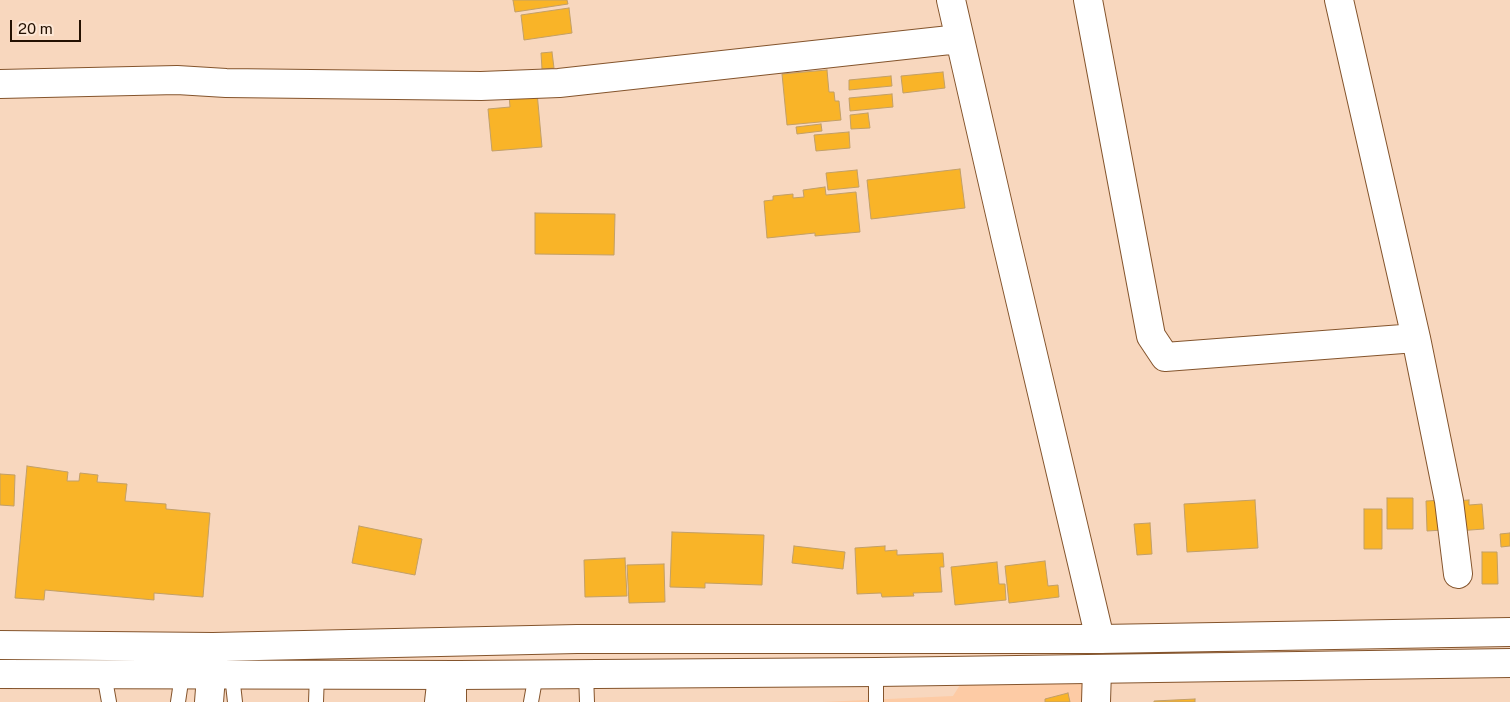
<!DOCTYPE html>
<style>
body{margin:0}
#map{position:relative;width:1510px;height:702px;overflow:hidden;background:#f8d7be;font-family:"Public Sans",sans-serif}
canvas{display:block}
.scale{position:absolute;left:10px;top:20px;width:71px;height:22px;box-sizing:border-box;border:2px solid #241102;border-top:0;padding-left:6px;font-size:15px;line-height:18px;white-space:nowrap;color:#241102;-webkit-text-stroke:4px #fde7d6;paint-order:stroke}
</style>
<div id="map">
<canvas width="1510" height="702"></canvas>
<div class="scale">20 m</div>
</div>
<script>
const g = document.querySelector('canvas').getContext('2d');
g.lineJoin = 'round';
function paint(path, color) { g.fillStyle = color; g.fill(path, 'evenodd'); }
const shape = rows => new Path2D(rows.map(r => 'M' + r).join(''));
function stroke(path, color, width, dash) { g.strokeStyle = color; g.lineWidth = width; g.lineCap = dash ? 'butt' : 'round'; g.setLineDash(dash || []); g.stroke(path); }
paint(shape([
 [1091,677,1089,702,823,702,953,696,960,685]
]), '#fdcba5');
const building = shape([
 [513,0,567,0,568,4,515,12,513,0],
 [569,8,572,33,524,40,521,15,569,8],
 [552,52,554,68,542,69,541,53,552,52],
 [827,70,829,92,834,92,835,101,839,101,841,120,787,125,782,74,827,70],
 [943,72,945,88,903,93,901,76,943,72],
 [891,76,892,86,849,90,849,80,891,76],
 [537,92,542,147,492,151,488,109,510,107,509,95,537,92],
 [892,94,893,107,850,111,849,98,892,94],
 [868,113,870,128,851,129,850,115,868,113],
 [821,124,822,131,797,134,796,127,821,124],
 [849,132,850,148,816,151,814,135,849,132],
 [960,169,965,208,871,219,867,180,960,169],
 [857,170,859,187,828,190,826,173,857,170],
 [825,187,826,195,856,192,860,232,815,236,815,233,767,238,764,201,773,200,773,196,793,194,793,198,804,197,803,190,825,187],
 [535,213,615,214,614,255,535,254,535,213],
 [27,466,68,472,67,481,79,481,80,473,98,475,97,482,127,484,125,501,166,504,166,509,210,513,203,597,154,593,154,600,45,590,44,600,15,598,27,466],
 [0,474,15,475,14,506,0,505,0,474],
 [1387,498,1413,498,1413,529,1387,529,1387,498],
 [1255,500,1258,548,1187,552,1184,504,1255,500],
 [1442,500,1443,530,1427,531,1426,501,1442,500],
 [1469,500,1469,505,1482,504,1484,529,1457,531,1454,501,1469,500],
 [1364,509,1382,509,1382,549,1364,549,1364,509],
 [1150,523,1152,554,1137,555,1134,524,1150,523],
 [359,526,422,539,415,575,352,563,359,526],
 [672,532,764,535,762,585,705,583,705,588,670,587,672,532],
 [1510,533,1510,546,1501,547,1500,534,1510,533],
 [794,546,845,552,843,569,792,563,794,546],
 [885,546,885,551,897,550,897,555,943,553,944,567,940,567,942,592,913,593,914,596,882,597,881,593,857,594,855,548,885,546],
 [1482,552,1497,552,1498,584,1482,584,1482,552],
 [625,558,627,596,585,597,584,560,625,558],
 [1045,561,1048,586,1058,585,1059,597,1009,603,1005,566,1045,561],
 [997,562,999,584,1005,584,1006,600,955,605,951,567,997,562],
 [664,564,665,602,629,603,627,565,664,564],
 [1068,693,1070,702,1045,702,1045,699,1068,693],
 [1195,699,1195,702,1154,702,1154,701,1195,699]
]);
paint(building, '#f9b428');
stroke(building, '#c29f67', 1);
const service = shape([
 [876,672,876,702],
 [104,674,109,702],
 [586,674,587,702],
 [232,675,235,702],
 [178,702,182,675],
 [316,702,317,674],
 [459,702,459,675],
 [531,702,536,674]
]);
const minor = shape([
 [951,0,1006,240,1100,639],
 [1088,0,1151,336,1165,357,1416,338,1339,0],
 [0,84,177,80,226,83,481,86,559,83,959,39],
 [1416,338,1449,501,1458,574],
 [209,702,213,651],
 [439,702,442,675],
 [1096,702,1097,670]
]);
const secondary = shape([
 [0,645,213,647,577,639,1100,639,1510,632],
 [0,674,459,675,876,672,1510,663]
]);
stroke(service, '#84542c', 16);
stroke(minor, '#84542c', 30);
stroke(secondary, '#84542c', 30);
stroke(service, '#fff', 14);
stroke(minor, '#fff', 28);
stroke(secondary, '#fff', 28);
</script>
